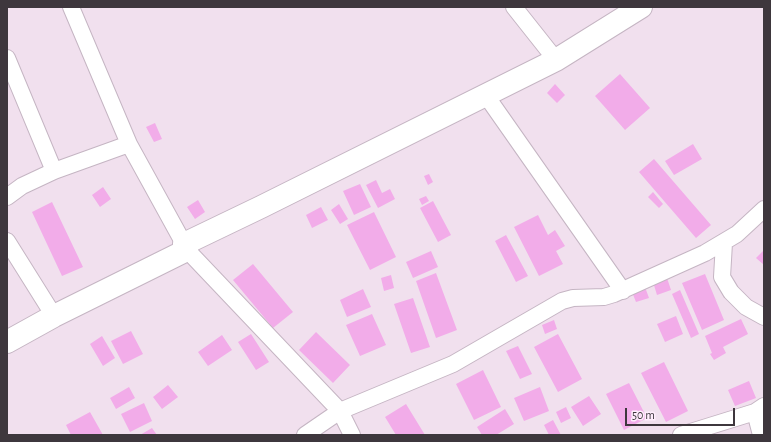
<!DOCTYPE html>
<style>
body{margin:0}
#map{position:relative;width:771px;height:442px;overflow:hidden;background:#f1e0ee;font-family:"Alegreya Sans",sans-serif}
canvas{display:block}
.frame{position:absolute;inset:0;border:8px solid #3e373d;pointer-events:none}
.scale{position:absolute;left:625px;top:408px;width:110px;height:18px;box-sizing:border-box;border:2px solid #3e373d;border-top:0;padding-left:5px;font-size:12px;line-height:14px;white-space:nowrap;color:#3e373d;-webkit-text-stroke:3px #ffedfc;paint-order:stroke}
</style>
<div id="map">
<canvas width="771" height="442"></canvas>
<div class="frame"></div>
<div class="scale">50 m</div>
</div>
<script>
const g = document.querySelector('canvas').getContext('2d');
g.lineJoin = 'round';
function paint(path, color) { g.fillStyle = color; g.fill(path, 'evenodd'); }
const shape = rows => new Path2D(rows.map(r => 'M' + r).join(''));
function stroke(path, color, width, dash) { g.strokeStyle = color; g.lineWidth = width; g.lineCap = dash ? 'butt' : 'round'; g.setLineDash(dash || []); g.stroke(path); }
paint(shape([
 [620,74,650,108,625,130,595,96],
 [555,84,565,95,557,103,547,93],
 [155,123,162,139,154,142,146,127],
 [693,144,702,159,674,175,665,161],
 [654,159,711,225,696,238,639,172],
 [429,174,433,182,428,185,424,176],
 [376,180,382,193,390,189,395,199,378,208,366,185],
 [360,184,371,207,354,215,343,191],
 [103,187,111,199,100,207,92,195],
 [653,192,663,204,659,208,648,197],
 [426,196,429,201,422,205,419,199],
 [198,200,205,212,195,219,187,207],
 [433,201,451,235,438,242,420,208],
 [52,202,83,267,62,276,32,212],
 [339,204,348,219,340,224,331,210],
 [321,207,328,220,312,228,306,215],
 [374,212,396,257,370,270,347,225],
 [538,215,548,235,555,230,565,246,556,251,563,264,539,276,514,227],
 [506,235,528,276,516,282,495,241],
 [764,250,764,265,756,258],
 [431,251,438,267,413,278,406,262],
 [253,264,293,312,273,328,233,280],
 [436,273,457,330,436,338,416,281],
 [705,274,724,320,702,330,682,283],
 [391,275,394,288,384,291,381,278],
 [667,278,671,290,657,295,653,282],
 [645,287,649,298,636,302,632,292],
 [363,289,371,307,347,317,340,300],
 [680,290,699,334,691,338,672,294],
 [413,298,430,347,411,353,394,304],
 [372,314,386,345,360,356,346,325],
 [676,316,683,334,665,342,657,324],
 [741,319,748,334,723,347,726,353,714,360,710,354,712,353,705,336],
 [554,320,557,329,545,334,542,325],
 [131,331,143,354,123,364,111,341],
 [316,332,350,365,333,383,299,350],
 [251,334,269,362,256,370,238,342],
 [558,334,582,379,558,392,534,347],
 [222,335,232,350,208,366,198,352],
 [102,336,115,358,103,366,90,344],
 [518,346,532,374,520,379,506,351],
 [664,362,688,411,666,422,641,373],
 [483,370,501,407,474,420,456,384],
 [749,381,756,398,735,406,728,390],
 [629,383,647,418,624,430,606,394],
 [168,385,178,397,162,409,153,397],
 [129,387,135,398,116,409,110,398],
 [540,387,549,411,524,421,514,398],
 [589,396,601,414,583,426,571,407],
 [144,403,152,421,130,432,121,414],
 [406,404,425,435,396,435,385,417],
 [566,407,571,418,561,423,556,412],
 [505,409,514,424,496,435,482,435,477,427],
 [90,412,103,435,71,435,66,425],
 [553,420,561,435,549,435,544,425],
 [152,428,157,435,140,435]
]), '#f2ace9');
const street = shape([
 [71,7,129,144,184,244],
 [514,7,556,60],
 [7,58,54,171],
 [485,94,623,291],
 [7,197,22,186,54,171,129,144],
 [7,241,54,316],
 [724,243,722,277,731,292,746,307,764,317],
 [187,250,340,411,352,435],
 [755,412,761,435],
 [305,435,340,411,453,364,562,301,573,298,604,297,614,294,705,253,737,234,764,209],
 [681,435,755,412,764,406]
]);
const secondary = shape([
 [7,342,54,316,187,250,184,244,261,207,556,60,641,7]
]);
stroke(street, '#c5b5c3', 18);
stroke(secondary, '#c5b5c3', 24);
stroke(street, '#fff', 16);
stroke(secondary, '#fff', 22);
</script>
